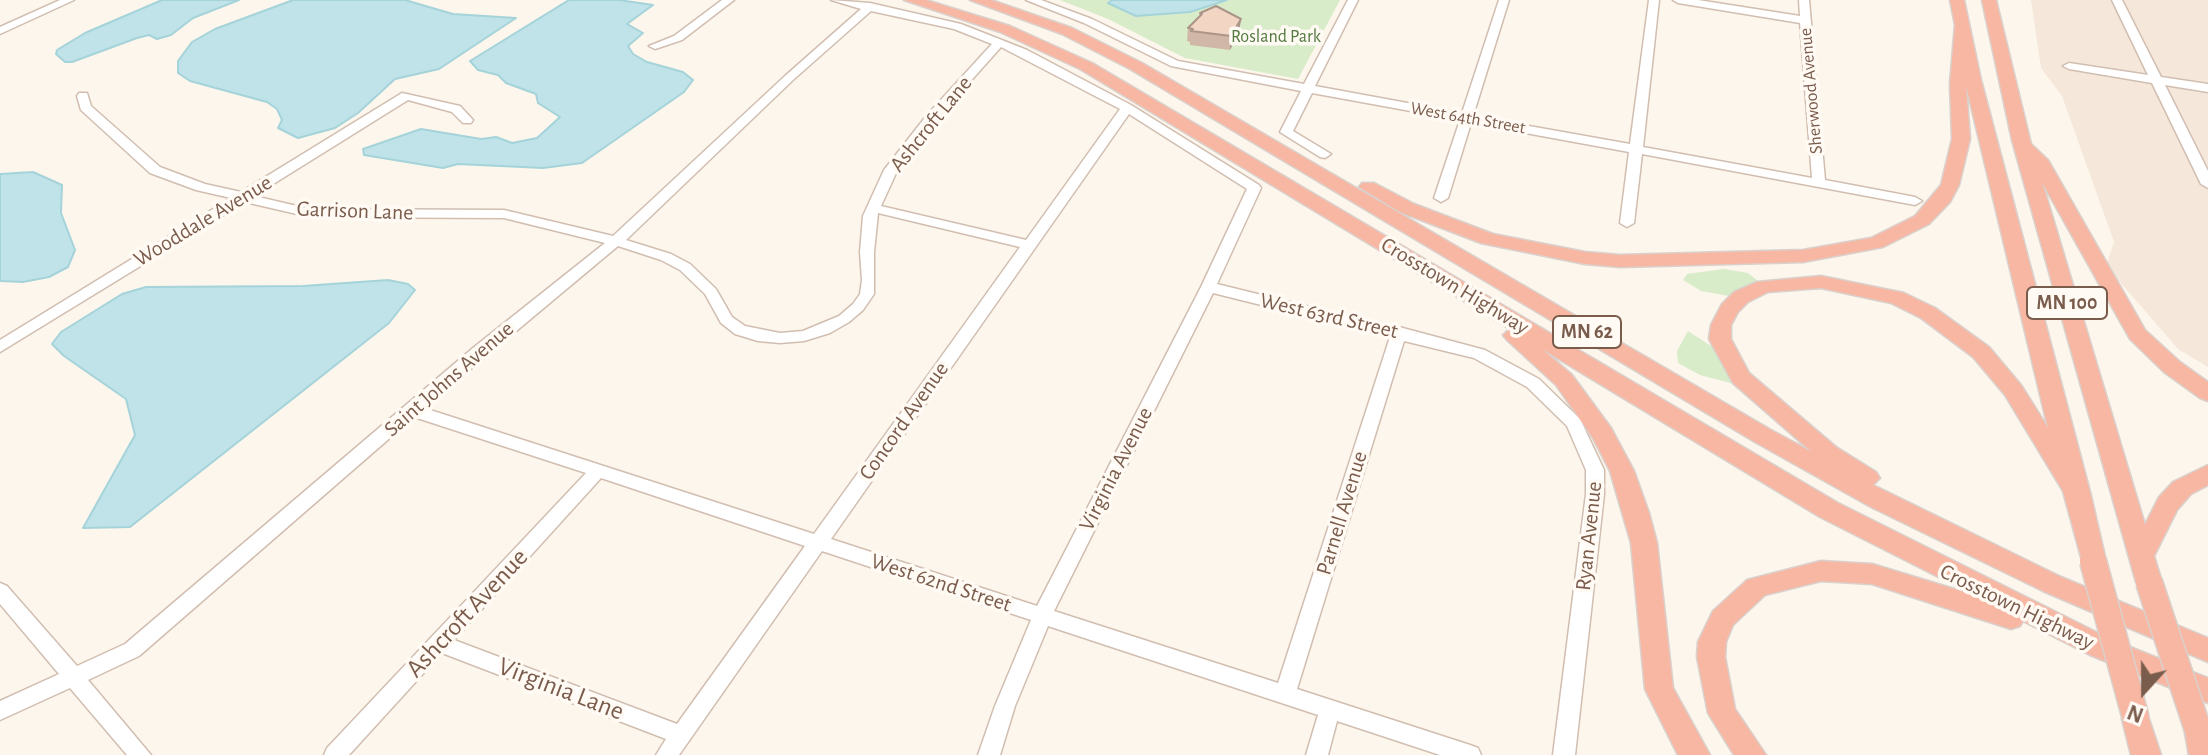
<!DOCTYPE html>
<style>
body{margin:0}
#map{position:relative;width:2208px;height:755px;overflow:hidden;background:#fdf6ec;font-family:"Alegreya Sans",sans-serif}
canvas{display:block}
.north{position:absolute;left:2104px;top:651px;width:80px;height:80px;-webkit-text-stroke:6px #fffaf3;paint-order:stroke;rotate:201deg;font-size:22px;font-weight:700;line-height:32px;text-align:center;color:#7a5c4d}
.north::after{content:'';display:block;margin:auto;width:28px;height:36px;background:#7a5c4d;clip-path:polygon(50% 0,100% 100%,50% 72%,0 100%)}
</style>
<div id="map">
<canvas width="2208" height="755"></canvas>
<div class="north">N</div>
</div>
<script>
const g = document.querySelector('canvas').getContext('2d');
g.lineJoin = 'round';
function paint(path, color) { g.fillStyle = color; g.fill(path, 'evenodd'); }
const shape = rows => new Path2D(rows.map(r => 'M' + r).join(''));
function stroke(path, color, width, dash) { g.strokeStyle = color; g.lineWidth = width; g.lineCap = dash ? 'butt' : 'round'; g.setLineDash(dash || []); g.stroke(path); }
function drawText(font, color, halo, rows, align = 'center') {
  g.font = font + ' "Alegreya Sans",sans-serif'; g.lineWidth = 7; g.setLineDash([]); g.textBaseline = 'middle'; g.strokeStyle = halo; g.fillStyle = color; for (const [text, x, y, turn = 0] of rows) {
    g.save(); g.translate(x, y); g.rotate((+turn || 0) * Math.PI / 180); g.textAlign = isNaN(turn) ? turn : align; if (halo) g.strokeText(text, 0, 0); g.fillText(text, 0, 0); g.restore();
  }
}
paint(shape([
 [2031,0,2208,0,2208,367,2178,349,2106,266,2114,242,2062,96,2041,68]
]), '#f5e8da');
paint(shape([
 [1060,0,1340,0,1298,79,1185,58,1108,19],
 [1724,269,1748,273,1758,281,1729,296,1701,291,1683,280,1687,274],
 [1688,331,1714,348,1734,384,1700,375,1678,363,1677,351]
]), '#d8ecc9');
const water = shape([
 [162,0,239,0,193,18,171,35,157,39,149,35,137,38,72,62,65,62,56,54,57,50,85,33,162,0],
 [293,0,405,0,453,14,516,18,439,69,395,79,358,113,335,128,298,138,278,128,282,120,277,109,267,102,190,81,178,73,178,61,192,42,215,29,293,0],
 [569,0,619,0,653,5,627,24,643,33,628,46,633,54,647,62,683,72,693,80,684,92,582,163,543,168,458,164,443,168,364,155,363,149,421,129,481,139,496,137,512,143,537,138,560,117,538,103,536,94,506,83,498,75,478,70,470,61,569,0],
 [1112,0,1227,0,1190,12,1136,16,1108,3,1112,0],
 [33,172,62,185,61,213,75,250,68,267,49,277,23,282,0,281,0,174,33,172],
 [388,280,408,284,415,290,389,323,130,527,83,528,135,435,126,399,64,356,52,344,61,332,122,294,146,287,303,286,388,280]
]);
paint(water, '#bfe3e8');
stroke(water, '#a5d3da', 2);
const minor = shape([
 [60,0,74,0,0,34,0,27,60,0],
 [722,0,734,0,682,40,655,49,649,46,674,36,722,0],
 [831,0,870,3,961,24,1027,50,1131,105,1259,185,1261,188,1217,284,1395,328,1399,327,1485,350,1539,379,1580,419,1604,470,1604,494,1575,755,1553,755,1586,494,1586,470,1567,426,1527,387,1474,358,1404,341,1297,689,1470,745,1478,748,1481,755,1440,755,1337,721,1328,755,1306,755,1318,715,1048,626,1015,706,1000,755,978,755,995,706,1031,620,822,551,679,755,656,755,666,739,442,653,349,755,324,755,327,748,586,473,414,417,139,656,88,680,151,755,127,755,70,688,0,720,0,701,59,674,0,604,0,583,7,586,77,666,125,644,473,348,605,243,504,218,310,217,245,202,0,352,0,340,231,198,196,190,150,173,81,110,77,96,79,93,87,93,91,106,160,167,205,184,241,192,402,93,460,106,473,120,471,123,463,123,452,112,408,100,254,196,310,209,504,210,613,236,785,76,861,9,831,0],
 [871,11,954,29,992,44,927,115,884,170,863,216,860,252,862,280,860,294,853,304,839,316,803,331,780,333,745,326,732,317,716,289,690,264,671,254,626,240,793,80,871,11],
 [1001,47,1120,109,1026,240,881,206,897,171,935,121,1001,47],
 [1129,114,1247,189,1201,287,1037,606,831,539,1129,114],
 [878,213,1020,247,814,534,424,408,618,246,661,260,680,270,705,294,721,323,735,334,758,341,780,343,804,341,830,333,849,322,863,310,874,294,874,252,878,213],
 [1213,293,1390,337,1278,683,1054,611,1213,293],
 [601,478,805,546,677,724,454,640,601,478],
 [1026,0,1041,0,1092,19,1178,61,1304,84,1348,0,1358,0,1315,86,1462,113,1499,0,1509,0,1473,116,1630,144,1649,0,1659,0,1643,147,1812,178,1800,23,1678,3,1673,0,1698,0,1800,16,1799,0,1809,0,1825,180,1915,197,1922,201,1915,205,1642,154,1634,223,1627,227,1620,223,1629,152,1471,123,1448,198,1441,202,1434,198,1460,120,1312,93,1293,131,1331,154,1325,158,1320,157,1280,132,1301,91,1171,66,1084,23,1026,0],
 [2112,0,2122,0,2161,77,2208,84,2208,92,2165,85,2208,171,2208,188,2201,184,2152,83,2069,69,2063,66,2069,63,2148,75,2112,0]
]);
const highway = shape([
 [904,0,926,0,1010,26,1092,63,1838,503,2110,639,2208,678,2208,703,2090,655,2023,621,2020,626,2011,629,1872,584,1821,581,1765,595,1733,625,1726,642,1725,657,1735,709,1766,755,1734,755,1708,713,1697,657,1698,642,1713,611,1747,580,1821,561,1872,564,1974,595,1820,517,1542,349,1572,375,1611,428,1634,471,1649,513,1657,543,1673,688,1710,755,1678,755,1645,689,1631,543,1610,471,1593,438,1556,385,1507,340,1503,335,1510,329,1080,69,1000,32,904,0],
 [970,0,991,0,1072,28,1142,63,1771,430,1812,452,1733,383,1709,339,1711,325,1722,304,1734,292,1757,282,1821,276,1904,293,1935,308,1989,347,2021,385,2048,428,1966,85,1970,139,1959,185,1950,202,1929,224,1883,247,1803,262,1620,267,1585,264,1481,243,1400,212,1359,187,1362,183,1374,183,1414,204,1493,234,1585,252,1620,255,1803,250,1871,238,1915,216,1941,185,1952,139,1950,84,1955,25,1950,0,1964,0,1981,80,2091,496,2106,561,2102,568,2093,571,2084,568,2063,491,2005,395,1973,357,1921,318,1891,303,1821,288,1768,292,1748,302,1738,312,1731,325,1731,339,1749,373,1836,447,1876,472,1880,478,1873,485,2061,577,2208,638,2208,662,2043,591,1871,507,1755,442,1130,69,1062,34,970,0],
 [1982,0,1996,0,2031,144,2048,160,2145,330,2180,362,2208,382,2208,401,2200,398,2164,372,2130,339,2042,182,2145,525,2159,497,2173,482,2208,465,2208,485,2191,494,2177,510,2154,556,2162,582,2158,589,2149,592,2140,589,2136,582,2012,140,1982,0],
 [2136,706,2146,710,2161,755,2131,755,2122,719,2126,710,2136,706],
 [2199,720,2208,723,2208,755,2189,755,2185,733,2189,724,2199,720]
]);
stroke(minor, '#d1beb0', 3);
stroke(highway, '#dad1cd', 3);
paint(minor, '#fff');
paint(highway, '#f7b7a3');
const highwayBridge = shape([
 [2093,561,2136,719],
 [2149,582,2199,733]
]);
stroke(highwayBridge, '#dad1cd', 29, []);
stroke(highwayBridge, '#f7b7a3', 26);
paint(shape([
 [1200,13,1241,19,1239,32,1230,50,1190,45,1190,42,1187,41,1188,28,1199,16]
]), '#d1b7a8');
paint(shape([
 [1241,19,1239,32,1230,50,1231,36]
]), '#aa9588');
const building = shape([
 [1216,6,1241,19,1231,36,1191,31,1193,29,1188,28,1202,14,1200,13,1216,6]
]);
paint(building, '#f3d5c3');
stroke(building, '#aa9588', 2);
drawText('18px', '#537a41', '#fffaf3', [
 ["Rosland Park",1276,37]
]);
drawText('18px', '#7a5c4d', '#fffaf3', [
 ["Sherwood Avenue",1811,91,-95],
 ["West 64th Street",1468,118,10]
]);
for (const [x, y, w] of [
 [2067,303,80],
 [1587,332,68]
]) { const box = new Path2D(); box.roundRect(x - w / 2, y - 16, w, 32, 6); g.fillStyle = '#fffaf3'; g.fill(box); stroke(box, '#7a5c4d', 2); }
drawText('bold 20px', '#7a5c4d', null, [
 ["MN 100",2067,303],
 ["MN 62",1587,332]
]);
drawText('22px', '#7a5c4d', '#fffaf3', [
 ["Ashcroft Lane",931,124,-51],
 ["Garrison Lane",355,211,2],
 ["Wooddale Avenue",203,221,-31],
 ["Crosstown Highway",1455,286,31],
 ["West 63rd Street",1329,316,13],
 ["Saint Johns Avenue",449,379,-41],
 ["Concord Avenue",904,421,-55],
 ["Virginia Avenue",1116,469,-63],
 ["Parnell Avenue",1342,513,-73],
 ["Ryan Avenue",1589,536,-84],
 ["West 62nd Street",941,583,18],
 ["Crosstown Highway",2017,607,26]
]);
drawText('26px', '#7a5c4d', '#fffaf3', [
 ["Ashcroft Avenue",467,613,-47],
 ["Virginia Lane",561,689,21]
]);
</script>
